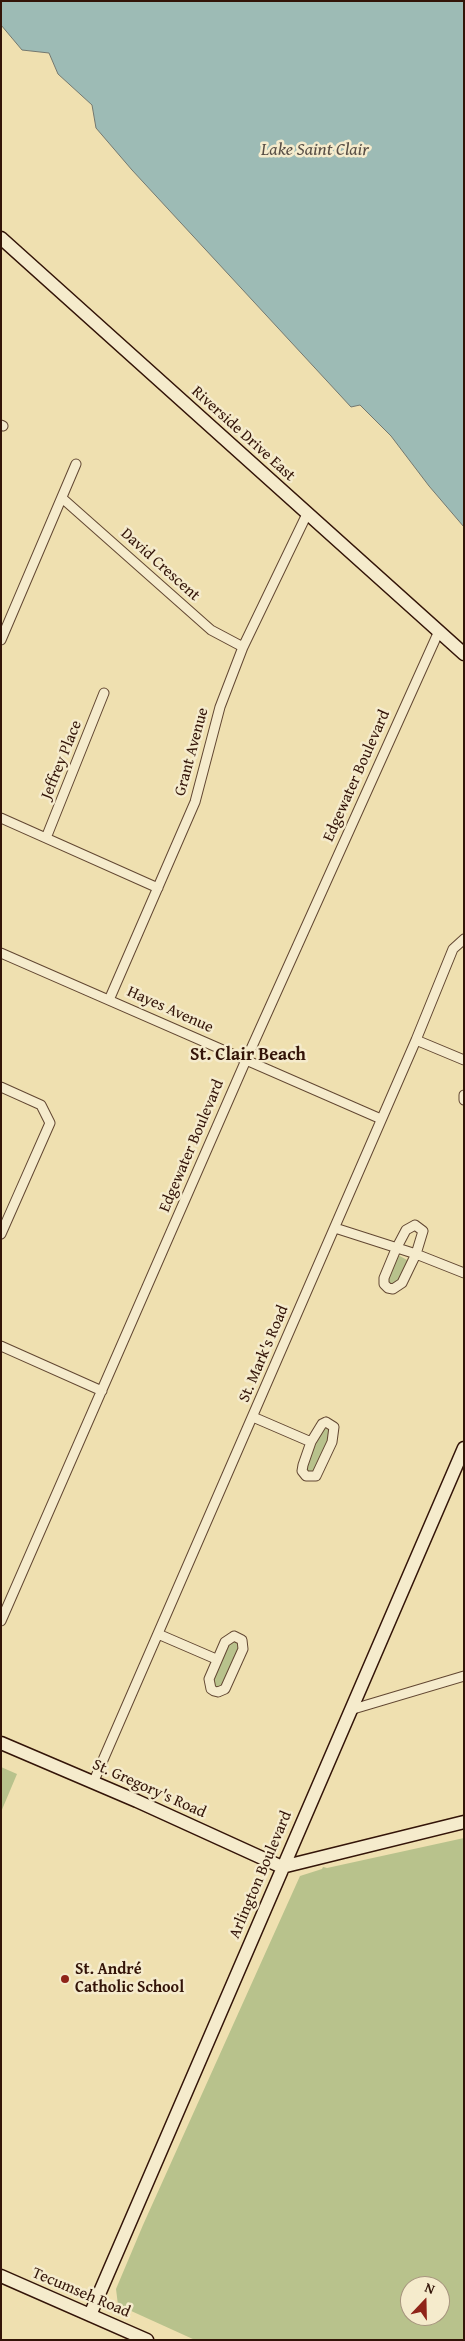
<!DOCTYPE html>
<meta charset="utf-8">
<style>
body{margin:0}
#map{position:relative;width:465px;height:2341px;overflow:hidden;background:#efe0b0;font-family:"Gentium Book Plus",serif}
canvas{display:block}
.frame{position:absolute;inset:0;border:2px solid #331408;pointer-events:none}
.north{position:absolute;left:400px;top:2276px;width:50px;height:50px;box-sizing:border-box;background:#f5ebcc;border:1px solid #a7957e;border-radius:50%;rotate:21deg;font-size:14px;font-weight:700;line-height:20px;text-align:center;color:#331408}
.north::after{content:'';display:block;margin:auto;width:18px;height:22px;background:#8f2418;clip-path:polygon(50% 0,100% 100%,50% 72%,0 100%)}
</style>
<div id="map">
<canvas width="465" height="2341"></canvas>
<div class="frame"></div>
<div class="north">N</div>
</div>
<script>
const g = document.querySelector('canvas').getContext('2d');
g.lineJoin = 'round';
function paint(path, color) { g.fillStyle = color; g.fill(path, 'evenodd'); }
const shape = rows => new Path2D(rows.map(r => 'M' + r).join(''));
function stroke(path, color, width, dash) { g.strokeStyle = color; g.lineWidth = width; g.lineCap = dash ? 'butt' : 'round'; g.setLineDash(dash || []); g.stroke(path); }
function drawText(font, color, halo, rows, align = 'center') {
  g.font = font + ' "Gentium Book Plus",serif'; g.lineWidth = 5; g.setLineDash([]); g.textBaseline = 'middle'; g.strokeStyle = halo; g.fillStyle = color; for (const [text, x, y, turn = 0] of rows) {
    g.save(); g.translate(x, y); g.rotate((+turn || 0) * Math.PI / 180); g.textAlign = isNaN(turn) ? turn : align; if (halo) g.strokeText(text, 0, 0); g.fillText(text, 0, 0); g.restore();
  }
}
paint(shape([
 [398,1255,409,1261,400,1280,390,1284,387,1280],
 [324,1428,329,1430,331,1437,315,1472,309,1472,306,1469,309,1458],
 [233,1641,239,1643,240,1646,224,1684,216,1687,212,1679,228,1644],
 [1,1767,17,1774,1,1812],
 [464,1838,464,2340,195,2340,118,2305,116,2289,143,2225,300,1876,322,1869,323,1867,327,1868],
 [410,2286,440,2286,440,2316,410,2316]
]), '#b8c28c');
const water = shape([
 [1,1,464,1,464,527,429,486,391,436,360,405,351,407,132,170,96,128,92,105,58,74,49,53,22,50,1,25,1,1]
]);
paint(water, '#9dbbb5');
stroke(water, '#737870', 1);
const street = shape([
 [1,425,3,426],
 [62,498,211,630,243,647],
 [1,640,76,464],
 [1,818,158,888],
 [46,838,104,693],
 [1,953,381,1119],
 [109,1000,195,802,220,707,243,647,307,514],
 [416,1040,464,1060],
 [1,1087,41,1105,50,1123,1,1234],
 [464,1095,464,1100],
 [415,1225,423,1231,416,1254,402,1283,393,1289,388,1288,384,1284,384,1278,396,1249,406,1230,415,1225],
 [335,1228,416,1254,464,1273],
 [1,1346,102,1391],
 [253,1417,311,1442],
 [326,1422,334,1427,332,1442,316,1476,306,1476,302,1471,303,1465,311,1442,322,1424,326,1422],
 [1,1621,246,1060,439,631],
 [158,1634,216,1659],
 [234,1636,242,1640,243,1649,225,1689,218,1692,214,1691,211,1689,209,1679,225,1642,234,1636],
 [350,1710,464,1676],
 [93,1783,416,1040,453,949,464,939]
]);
const secondary = shape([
 [1,238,464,654],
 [1,1743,137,1801,282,1867],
 [282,1867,464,1822],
 [1,2276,147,2340],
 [90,2315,464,1448]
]);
stroke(street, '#624732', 11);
stroke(secondary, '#331408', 15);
stroke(street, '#f5ebcc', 9);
stroke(secondary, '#f5ebcc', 12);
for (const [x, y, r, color] of [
 [65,1979,5,"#8f2418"]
]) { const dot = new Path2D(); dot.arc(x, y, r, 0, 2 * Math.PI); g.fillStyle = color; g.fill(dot); stroke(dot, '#f5ebcc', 2); }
drawText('16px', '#331408', '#f5ebcc', [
 ["Riverside Drive East",243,434,42],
 ["David Crescent",160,565,42],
 ["Grant Avenue",192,752,-75],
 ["Jeffrey Place",62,760,-68],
 ["Edgewater Boulevard",357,776,-66],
 ["Hayes Avenue",170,1010,24],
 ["Edgewater Boulevard",192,1146,-67],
 ["St. Mark's Road",264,1354,-67],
 ["St. Gregory's Road",149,1789,24],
 ["Arlington Boulevard",261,1875,-67],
 ["Tecumseh Road",81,2293,23]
]);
drawText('bold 16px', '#331408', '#f5ebcc', [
 ["St. André",75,1970],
 ["Catholic School",75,1988]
], 'left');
drawText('italic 18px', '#584e45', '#f5ebcc', [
 ["Lake Saint Clair",315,150]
]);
drawText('bold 18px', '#331408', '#f5ebcc', [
 ["St. Clair Beach",248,1055]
]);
</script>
